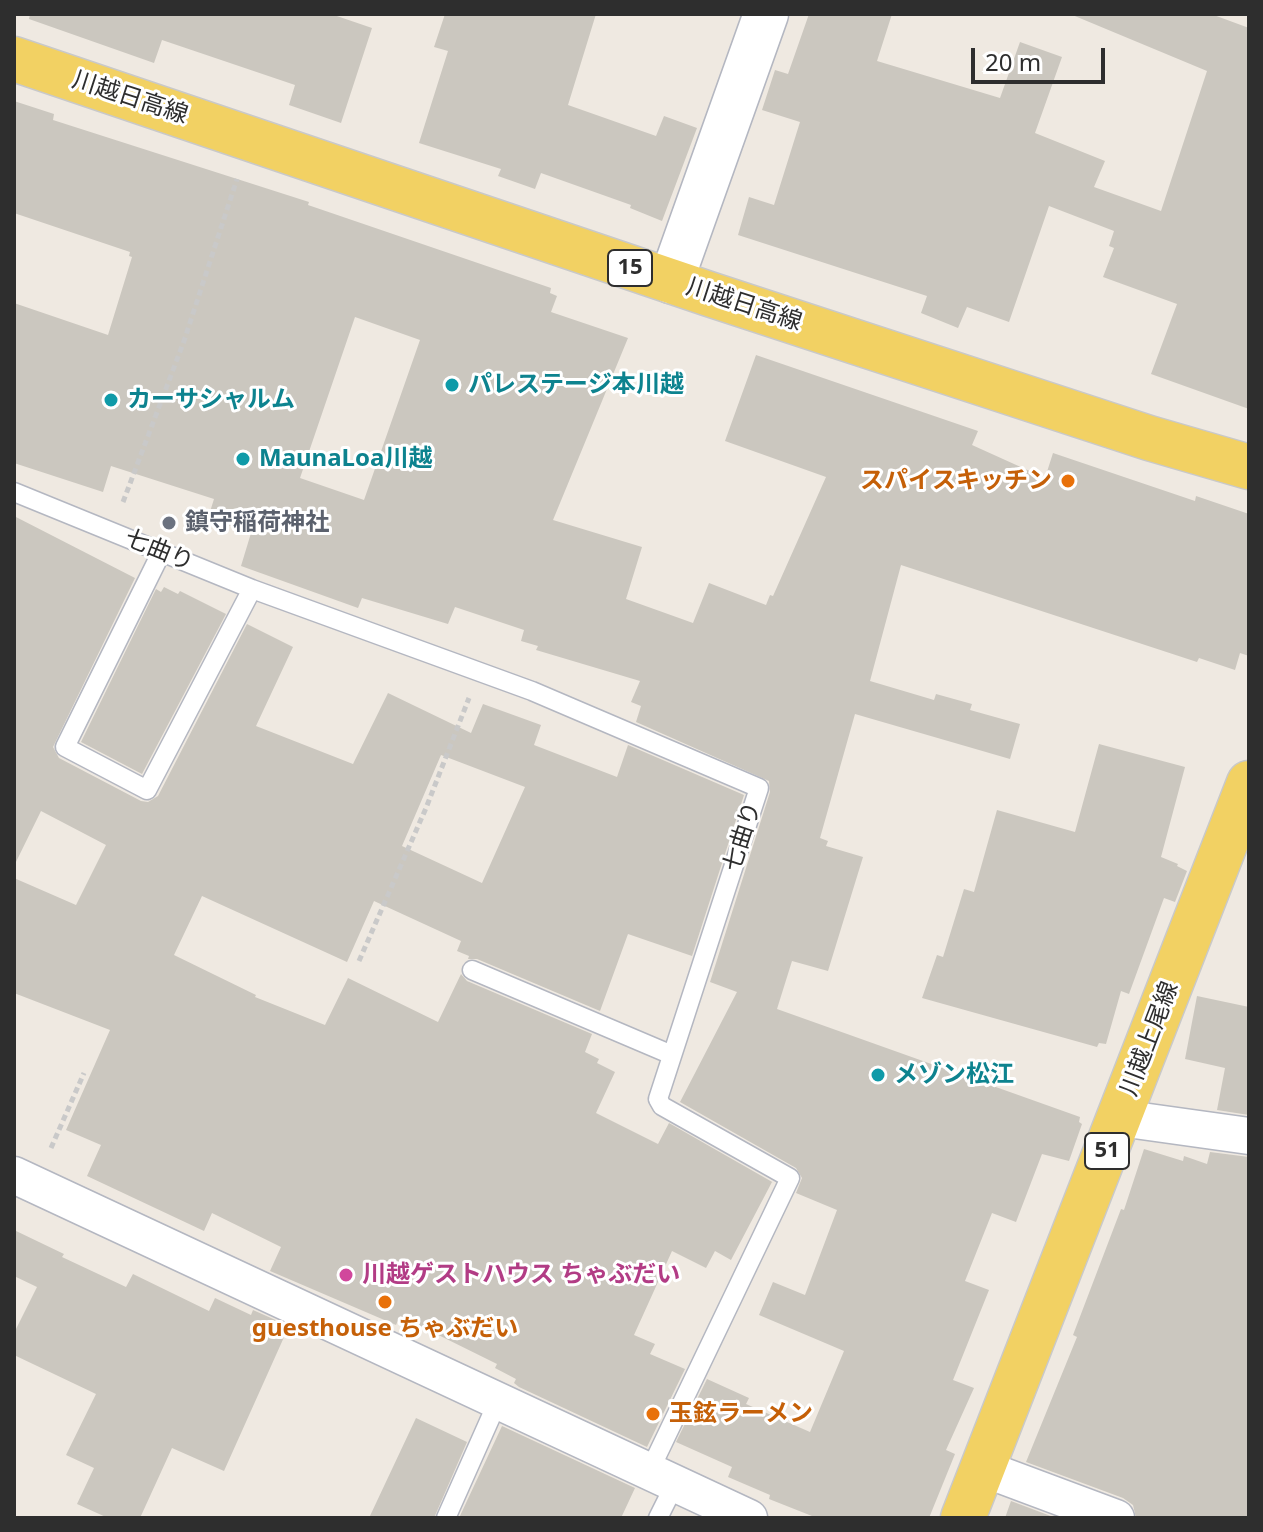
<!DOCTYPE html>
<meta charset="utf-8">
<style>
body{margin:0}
#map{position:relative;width:1263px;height:1532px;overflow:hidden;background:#efe9e1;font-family:"Noto Sans",sans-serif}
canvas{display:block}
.frame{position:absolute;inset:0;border:16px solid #2e2e2e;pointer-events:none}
.scale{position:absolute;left:971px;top:48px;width:134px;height:36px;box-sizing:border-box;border:4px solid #2e2e2e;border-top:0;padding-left:10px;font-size:24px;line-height:28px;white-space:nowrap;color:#2e2e2e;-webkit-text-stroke:6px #fff;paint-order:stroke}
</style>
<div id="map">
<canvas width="1263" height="1532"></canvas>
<div class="frame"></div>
<div class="scale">20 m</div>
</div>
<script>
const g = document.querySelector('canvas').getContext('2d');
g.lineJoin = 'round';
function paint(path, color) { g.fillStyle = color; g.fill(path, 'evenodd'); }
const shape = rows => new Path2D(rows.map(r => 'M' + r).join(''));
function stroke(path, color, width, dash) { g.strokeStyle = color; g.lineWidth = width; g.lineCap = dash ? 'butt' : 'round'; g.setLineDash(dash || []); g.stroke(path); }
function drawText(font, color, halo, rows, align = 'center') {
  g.font = font + ' "Noto Sans","Noto Sans JP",sans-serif'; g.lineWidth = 6; g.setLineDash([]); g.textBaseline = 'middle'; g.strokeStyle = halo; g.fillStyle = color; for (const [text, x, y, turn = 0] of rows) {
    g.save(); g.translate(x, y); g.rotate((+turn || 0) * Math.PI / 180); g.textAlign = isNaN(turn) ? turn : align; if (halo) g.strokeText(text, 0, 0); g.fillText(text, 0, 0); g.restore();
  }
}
paint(shape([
 [30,14,331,14,372,28,341,123,289,105,295,85,162,40,154,63,29,19],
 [445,14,596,14,568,105,656,136,664,116,697,128,662,221,630,208,631,205,541,173,535,189,498,176,501,169,419,143,448,51,434,47],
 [809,14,892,14,877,61,1000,98,1020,42,1062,57,1035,133,1105,161,1094,187,1161,211,1207,71,1070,14,1211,14,1249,28,1249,409,1151,374,1177,304,1103,277,1114,248,1109,246,1114,231,1049,206,1009,322,967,307,958,328,921,313,927,296,738,235,749,197,774,205,800,122,762,110,775,70,788,74],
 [14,101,54,114,53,120,309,202,308,205,551,288,550,293,557,296,551,312,628,338,553,520,642,547,626,599,693,623,709,583,766,605,770,595,773,596,826,477,725,441,756,355,978,431,972,445,1045,478,1053,453,1195,501,1196,496,1249,514,1249,656,1240,653,1235,670,1199,658,1197,662,901,565,870,681,934,700,936,694,972,704,970,710,1020,724,1010,759,855,714,820,838,828,841,826,846,863,857,828,971,792,961,777,1009,1080,1117,1079,1122,1082,1124,1069,1161,1042,1154,1016,1222,992,1213,965,1281,989,1290,953,1380,974,1388,946,1450,955,1454,929,1518,817,1518,769,1499,770,1495,728,1477,732,1467,676,1442,707,1379,749,1398,746,1404,810,1432,844,1351,759,1315,773,1282,805,1295,837,1210,796,1193,802,1178,796,1168,680,1102,737,992,710,982,770,792,769,781,636,722,641,706,631,702,640,681,536,650,538,646,521,641,524,630,455,607,448,624,362,598,358,608,241,566,251,533,208,518,214,499,111,466,103,492,14,463,14,303,108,335,132,257,129,256,130,252,14,213],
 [355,317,420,340,364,500,300,478],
 [14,516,135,578,53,747,59,758,141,801,148,802,158,796,247,624,293,647,256,726,353,764,388,693,471,733,483,704,541,725,534,745,617,777,628,745,744,795,692,956,628,934,600,1011,477,959,468,959,469,956,457,951,461,941,374,901,347,962,202,896,174,955,256,995,255,997,325,1025,348,978,438,1022,461,974,467,981,592,1034,585,1052,599,1059,597,1063,615,1072,596,1113,658,1144,669,1123,774,1183,772,1182,731,1260,715,1251,706,1268,672,1251,634,1335,655,1344,650,1354,685,1369,647,1447,519,1387,514,1383,516,1379,495,1368,497,1364,400,1316,396,1325,270,1271,281,1247,212,1213,204,1231,87,1176,101,1145,66,1130,110,1030,14,993,14,878,76,905,106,845,41,811,14,866],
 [441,755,525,787,482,883,402,846],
 [164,587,178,594,180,591,226,614,142,774,81,742,156,589,161,592],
 [1099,744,1185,767,1161,857,1178,864,1177,866,1187,871,1175,902,1164,898,1129,994,1121,991,1106,1044,1099,1043,1097,1047,922,998,937,955,943,957,964,889,974,892,997,810,1075,832],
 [1197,996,1249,1007,1249,1115,1217,1110,1225,1068,1185,1059],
 [1144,1149,1183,1161,1184,1156,1207,1164,1210,1152,1249,1157,1249,1518,1136,1518,1133,1505,1123,1498,1026,1462,1077,1337,1073,1335,1121,1209,1124,1210],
 [14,1230,64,1254,62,1257,126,1287,133,1274,209,1311,215,1298,251,1315,253,1310,289,1326,224,1471,172,1448,140,1518,108,1518,77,1504,94,1468,66,1455,96,1394,14,1355,14,1333,37,1287,14,1276],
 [416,1418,467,1442,434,1518,369,1518],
 [502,1426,635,1488,621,1518,459,1518],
 [1011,1501,1056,1518,1005,1518]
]), '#cbc7bf');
const service = shape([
 [14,492,252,589,532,691,759,788,658,1099,662,1106,790,1178,649,1472],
 [161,553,65,747,147,790,252,589],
 [472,970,672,1055],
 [446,1518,498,1401],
 [658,1518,675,1484]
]);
const minor = shape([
 [1120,1118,1249,1136],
 [14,1175,749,1518],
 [982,1468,1116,1518]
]);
const tertiary = shape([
 [671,281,766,14]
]);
const primary = shape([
 [14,59,709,294,1149,438,1249,467],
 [963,1518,1249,783]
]);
stroke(service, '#b4b7c1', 21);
stroke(minor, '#b4b7c1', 39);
stroke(tertiary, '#b4b7c1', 47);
stroke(primary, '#c9c9c9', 47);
stroke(shape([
 [123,502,184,341,237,179],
 [359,961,426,808,469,698],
 [51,1148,84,1073]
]), '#c9c9c9', 5, [6, 4]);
stroke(service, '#fff', 18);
stroke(minor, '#fff', 36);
stroke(tertiary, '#fff', 44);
stroke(primary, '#f2d163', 44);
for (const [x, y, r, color] of [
 [452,385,8,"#0f9aa8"],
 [111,400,8,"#0f9aa8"],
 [243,459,8,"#0f9aa8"],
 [1068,481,8,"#e8710a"],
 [169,523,8,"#6b7280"],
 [878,1075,8,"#0f9aa8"],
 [346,1275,8,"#d1479c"],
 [385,1302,8,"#e8710a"],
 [653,1414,8,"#e8710a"]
]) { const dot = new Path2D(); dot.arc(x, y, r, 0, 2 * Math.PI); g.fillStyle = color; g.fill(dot); stroke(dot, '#fff', 3); }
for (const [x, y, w] of [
 [630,268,44],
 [1107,1151,44]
]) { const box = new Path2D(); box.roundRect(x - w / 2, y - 18, w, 36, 6); g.fillStyle = '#fff'; g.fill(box); stroke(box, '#2e2e2e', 2); }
drawText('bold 22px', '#2e2e2e', null, [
 ["15",630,268],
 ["51",1107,1151]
]);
drawText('24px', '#2e2e2e', '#fff', [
 ["川越日高線",130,98,18],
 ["川越日高線",744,305,18],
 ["七曲り",159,551,22],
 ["七曲り",743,837,-72],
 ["川越上尾線",1150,1039,-69]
]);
drawText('bold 24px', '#0d838f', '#fff', [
 ["パレステージ本川越",468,385],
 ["カーサシャルム",127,400],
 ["MaunaLoa川越",259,459],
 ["メゾン松江",894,1075]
], 'left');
drawText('bold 24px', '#c56008', '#fff', [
 ["スパイスキッチン",1052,481],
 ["guesthouse ちゃぶだい",385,1329,"center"],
 ["玉鉉ラーメン",669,1414,"left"]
], 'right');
drawText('bold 24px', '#5b616d', '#fff', [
 ["鎮守稲荷神社",185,523]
], 'left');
drawText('bold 24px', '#b23c85', '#fff', [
 ["川越ゲストハウス ちゃぶだい",362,1275]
], 'left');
</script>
